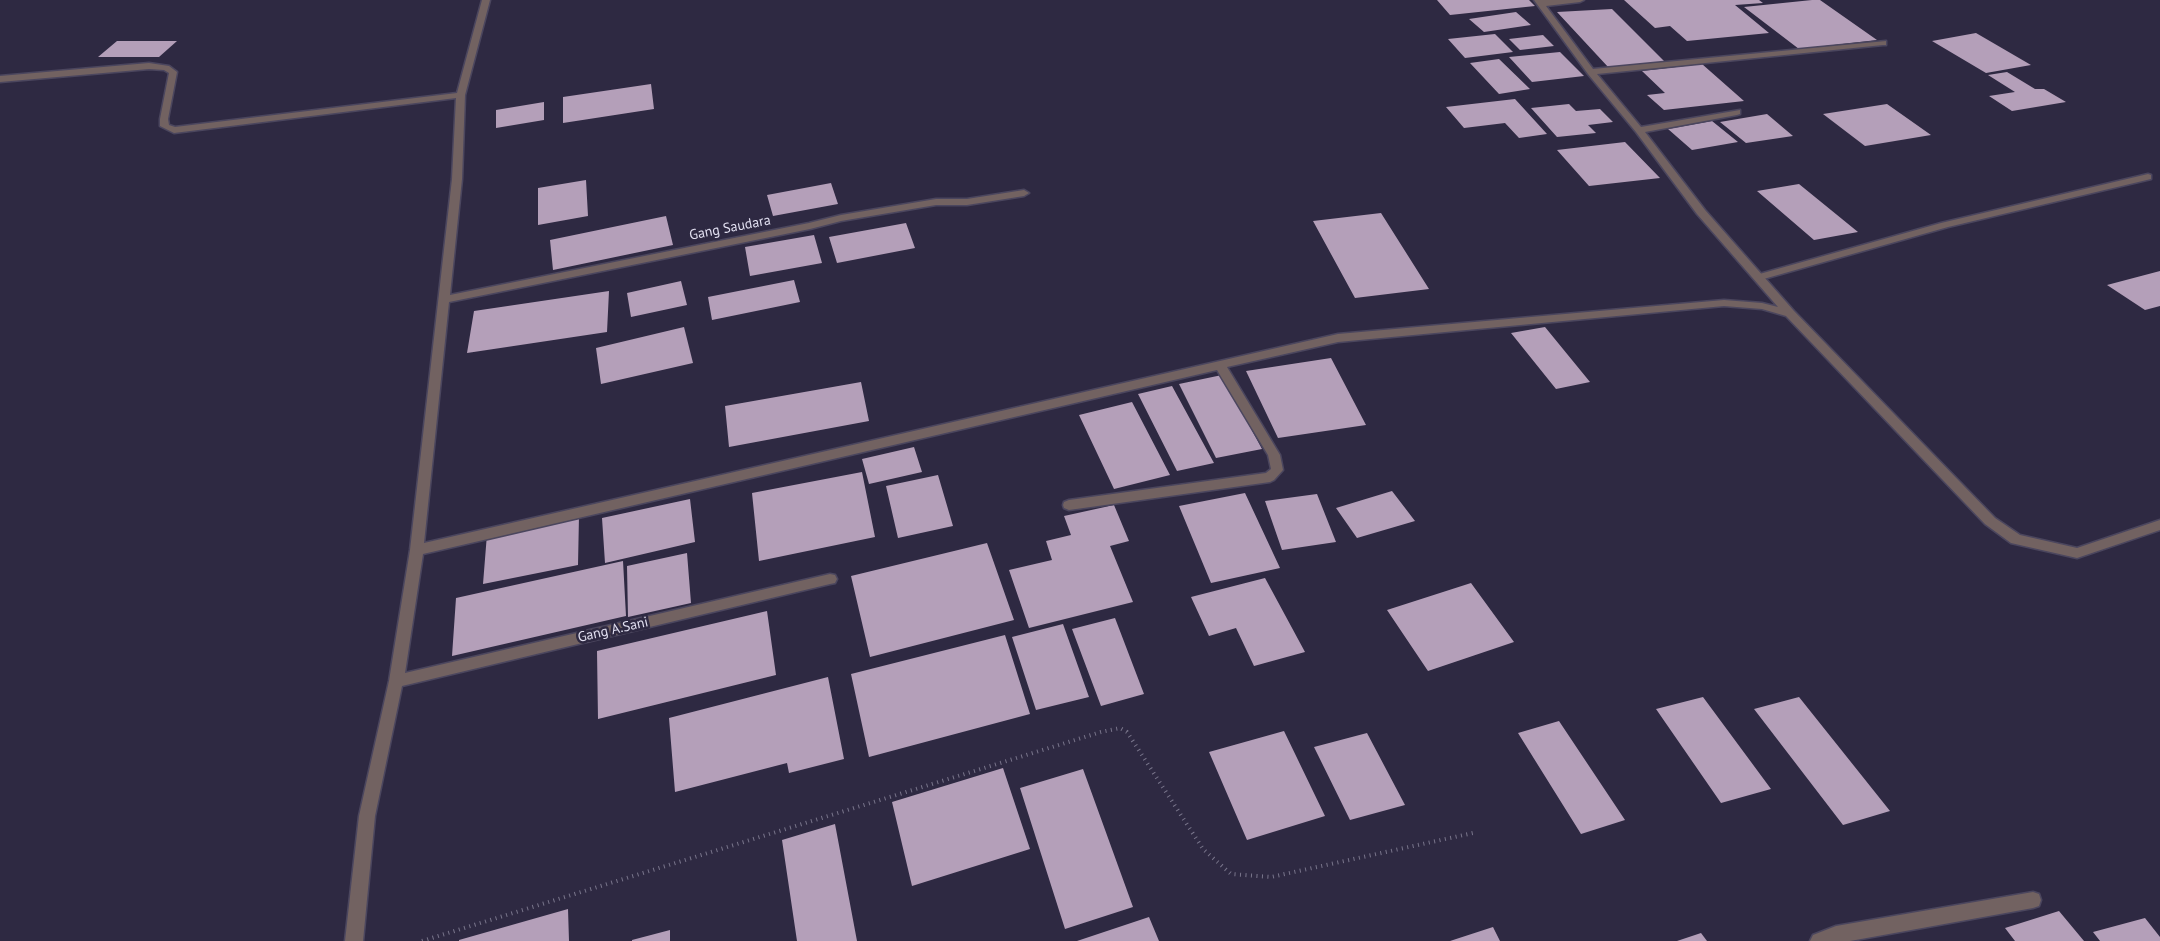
<!DOCTYPE html>
<style>
body{margin:0}
canvas{display:block;background:#2e2942}
</style>
<canvas width="2160" height="941"></canvas>
<script>
const g = document.querySelector('canvas').getContext('2d');
g.lineJoin = 'round';
function paint(path, color) { g.fillStyle = color; g.fill(path, 'evenodd'); }
const shape = rows => new Path2D(rows.map(r => 'M' + r).join(''));
function stroke(path, color, width, dash) { g.strokeStyle = color; g.lineWidth = width; g.lineCap = dash ? 'butt' : 'round'; g.setLineDash(dash || []); g.stroke(path); }
function drawText(font, color, halo, rows, align = 'center') {
  g.font = font + ' "PT Sans",sans-serif'; g.lineWidth = 5; g.setLineDash([]); g.textBaseline = 'middle'; g.strokeStyle = halo; g.fillStyle = color; for (const [text, x, y, turn = 0] of rows) {
    g.save(); g.translate(x, y); g.rotate((+turn || 0) * Math.PI / 180); g.textAlign = isNaN(turn) ? turn : align; if (halo) g.strokeText(text, 0, 0); g.fillText(text, 0, 0); g.restore();
  }
}
paint(shape([
 [1437,0,1529,0,1535,6,1450,15],
 [1624,0,1759,0,1763,3,1735,5,1769,33,1687,41,1670,26,1655,28],
 [1812,0,1820,0,1877,40,1799,49,1744,7],
 [1612,9,1667,64,1609,68,1557,12],
 [1516,12,1531,25,1484,32,1469,19],
 [1976,33,2031,65,1986,73,1932,41],
 [1495,34,1513,52,1465,58,1448,39],
 [1543,35,1554,46,1520,50,1509,39],
 [117,41,177,41,159,57,98,57],
 [1560,52,1584,76,1532,82,1509,57],
 [1499,59,1530,89,1499,94,1470,63],
 [1702,64,1744,101,1664,110,1647,95,1665,93,1642,71],
 [2007,72,2035,89,2044,89,2066,102,2012,111,1989,96,2015,92,1988,75],
 [651,84,654,109,563,123,563,97],
 [1515,99,1547,134,1519,138,1505,123,1464,128,1446,107],
 [544,102,544,120,496,128,496,110],
 [1569,104,1576,111,1600,109,1613,122,1588,125,1596,133,1557,137,1531,108],
 [1887,104,1931,135,1865,146,1823,114],
 [1767,114,1793,136,1746,143,1720,122],
 [1712,121,1738,142,1692,150,1668,129],
 [1625,142,1660,178,1589,186,1557,150],
 [586,180,588,216,538,225,538,188],
 [831,183,838,204,773,216,767,195],
 [1799,184,1858,232,1814,240,1757,191],
 [1381,213,1429,289,1355,298,1313,221],
 [666,216,673,245,553,270,550,240],
 [906,223,915,248,837,263,829,237],
 [814,235,822,263,750,276,745,247],
 [2160,271,2160,306,2145,310,2107,285],
 [794,280,800,302,712,320,708,297],
 [681,281,687,305,631,317,627,293],
 [609,291,607,332,467,353,474,311],
 [684,327,693,363,601,384,596,348],
 [1545,327,1590,382,1556,389,1511,333],
 [1331,358,1366,425,1278,438,1246,371],
 [1222,375,1262,449,1216,458,1179,384],
 [861,382,869,421,729,447,725,406],
 [1172,386,1214,463,1177,471,1138,394],
 [1132,402,1170,475,1114,489,1079,415],
 [914,447,922,472,869,484,862,459],
 [862,472,875,537,759,561,752,493],
 [938,475,953,526,898,538,886,486],
 [1392,491,1415,521,1357,538,1336,508],
 [1245,493,1280,568,1211,583,1179,506],
 [1317,494,1336,542,1282,550,1265,501],
 [690,499,695,542,605,563,602,518],
 [1114,505,1129,541,1110,546,1133,602,1029,628,1009,570,1052,560,1046,541,1071,535,1064,516],
 [579,516,578,565,483,584,487,534],
 [987,543,1014,620,870,657,851,576],
 [687,553,691,603,628,617,627,566],
 [623,561,626,616,452,656,456,598],
 [1265,578,1305,652,1254,666,1236,628,1209,636,1191,597],
 [1471,583,1514,642,1428,671,1387,610],
 [767,611,776,675,598,719,597,651],
 [1115,618,1144,694,1101,706,1072,629],
 [1063,624,1089,697,1036,710,1012,637],
 [1005,635,1030,714,869,757,851,674],
 [828,677,844,759,789,773,787,763,675,792,669,718],
 [1703,697,1771,789,1721,803,1656,709],
 [1799,697,1890,811,1843,825,1754,709],
 [1559,721,1625,820,1581,834,1518,733],
 [1284,731,1325,816,1247,840,1209,752],
 [1367,733,1405,805,1350,820,1314,747],
 [1003,768,1030,849,912,886,892,802],
 [1083,769,1133,907,1065,929,1020,788],
 [835,824,857,941,797,941,782,840],
 [568,909,569,941,459,941,459,940],
 [2059,911,2084,941,2015,941,2005,928],
 [1149,917,1159,941,1077,941],
 [2145,918,2160,937,2160,941,2100,941,2093,932],
 [1493,927,1500,941,1450,941],
 [670,930,670,941,632,941,632,940],
 [1701,933,1707,941,1677,941]
]), '#b49fb9');
const service = shape([
 [2148,174,2151,175,2151,179,1948,227,1760,280,1755,277,1756,275,1941,223,2148,174]
]);
const minor = shape([
 [482,0,490,0,465,95,462,179,450,295,809,223,841,215,936,199,967,199,1024,190,1029,193,1024,196,967,205,936,205,841,221,810,229,449,302,424,543,1338,334,1724,300,1762,303,1778,307,1697,214,1636,132,1588,74,1534,0,1584,0,1580,2,1546,6,1593,69,1886,41,1886,45,1883,45,1597,74,1641,127,1740,110,1740,114,1737,115,1645,132,1705,210,1794,311,1995,518,2020,535,2077,548,2160,520,2160,530,2077,558,2011,543,1985,524,1786,316,1762,309,1724,306,1338,342,1227,367,1280,455,1283,470,1274,480,1270,482,1069,510,1064,508,1063,505,1064,502,1069,500,1266,473,1271,469,1268,455,1217,370,423,554,405,673,830,574,835,575,837,579,835,583,830,584,402,686,375,816,363,941,345,941,359,816,389,681,410,550,452,179,456,98,174,133,160,126,160,119,169,73,164,70,149,69,0,82,0,76,149,63,169,66,177,72,168,119,169,125,175,127,457,93,482,0],
 [2033,892,2039,894,2041,900,2039,906,2033,908,1850,941,1810,941,1813,935,1836,926,2033,892]
]);
stroke(service, '#4b465e', 3);
stroke(minor, '#4b465e', 3);
stroke(shape([
 [422,941,1101,732,1120,728,1127,732,1203,849,1231,874,1271,877,1473,833]
]), '#79758b', 4, [1, 4.5]);
paint(service, '#726261');
paint(minor, '#726261');
drawText('14px', '#e2e0f1', '#2e2942', [
 ["Gang Saudara",730,228,-11],
 ["Gang A.Sani",613,630,-13]
]);
</script>
